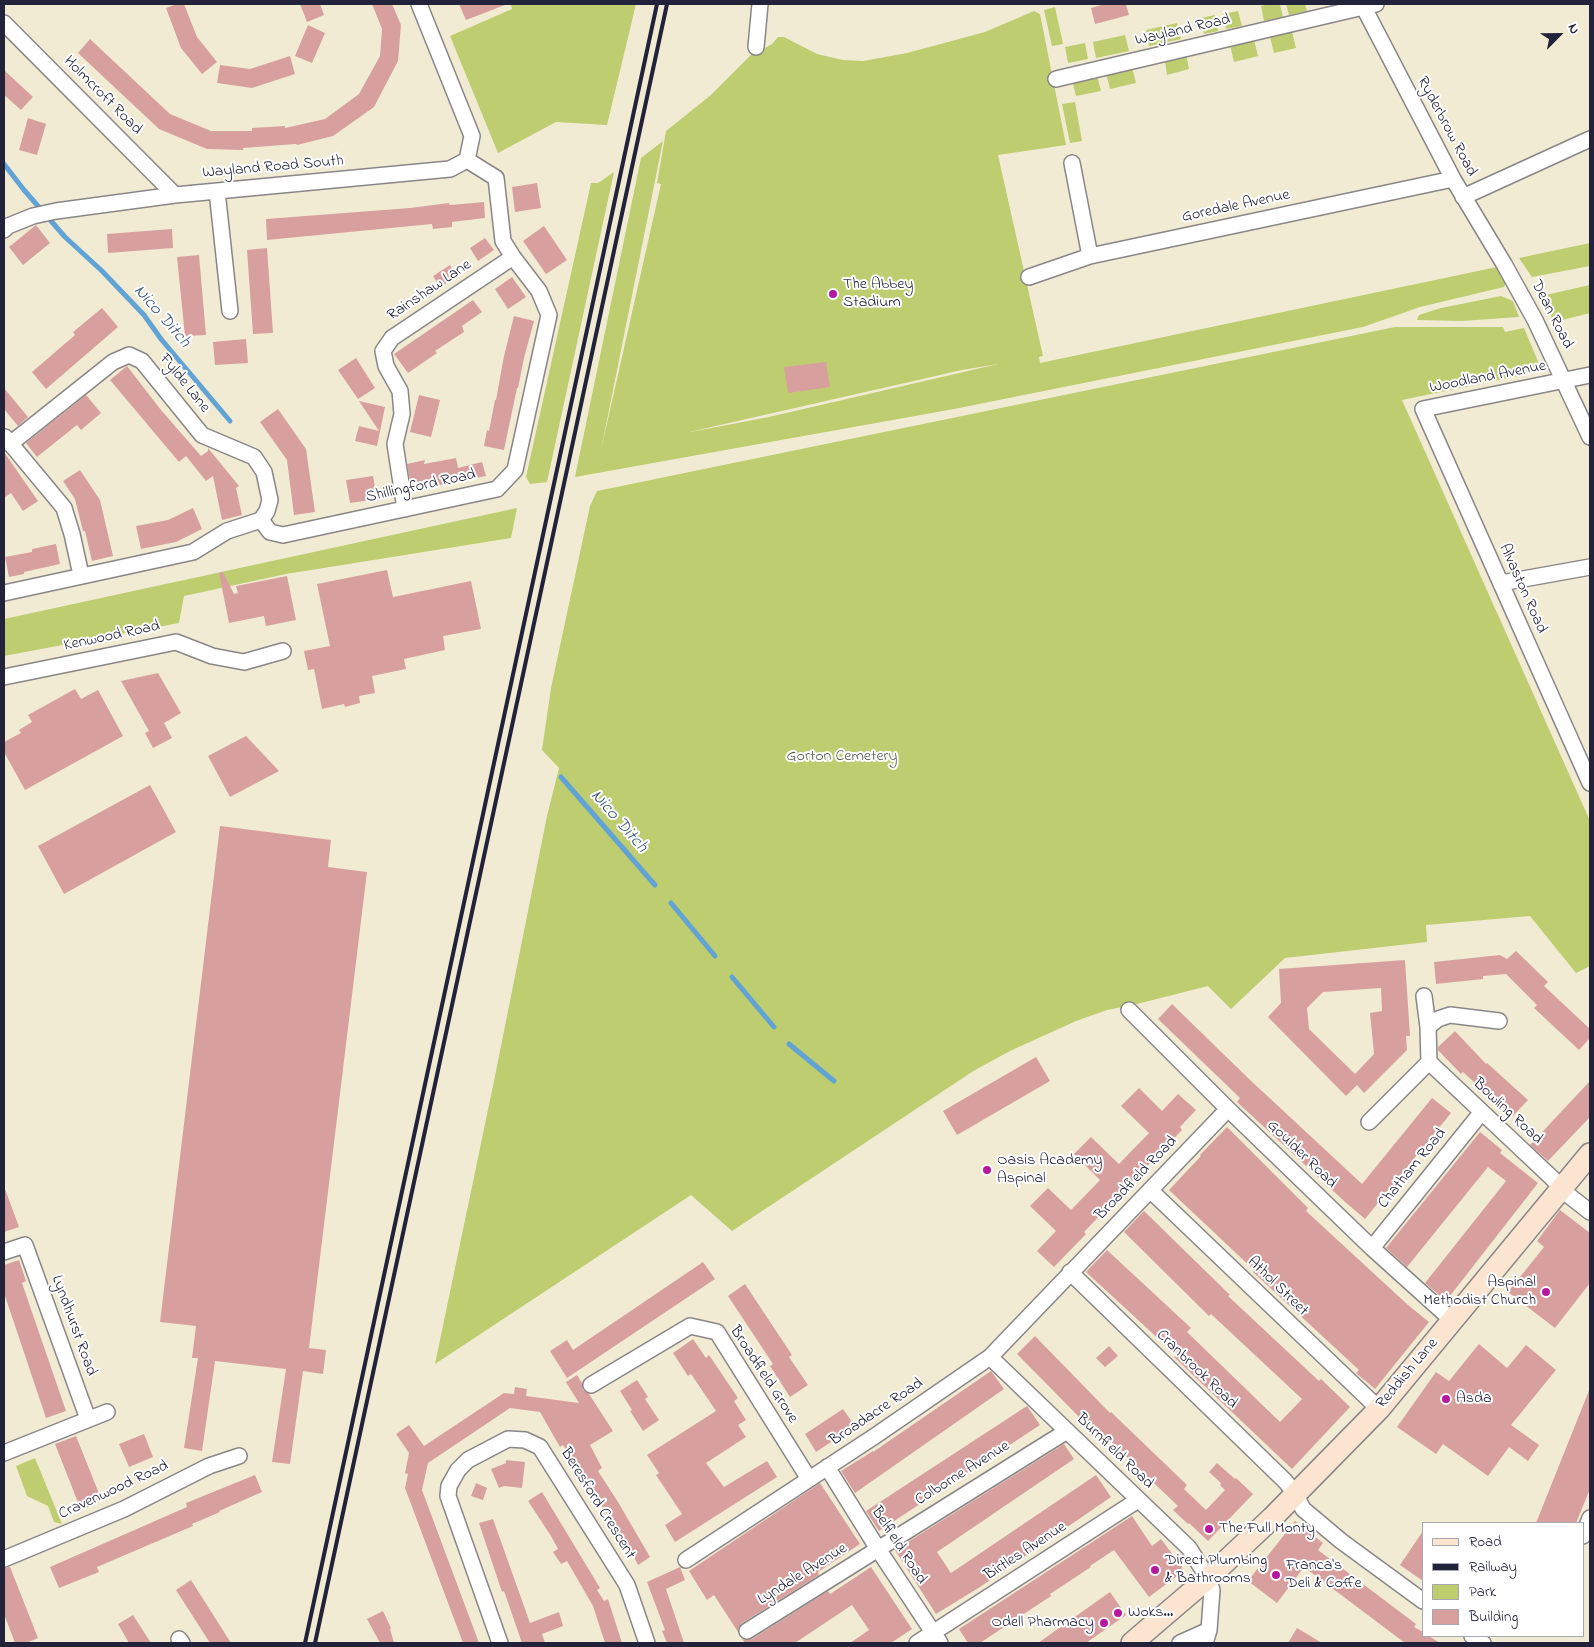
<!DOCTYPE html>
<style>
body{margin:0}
#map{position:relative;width:1594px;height:1647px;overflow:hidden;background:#f2ebd4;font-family:"Indie Flower",sans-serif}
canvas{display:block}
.frame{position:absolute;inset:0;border:5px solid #22223b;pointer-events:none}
.legend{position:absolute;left:1422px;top:1522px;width:162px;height:115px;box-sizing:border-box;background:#fff;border:1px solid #a7a7b1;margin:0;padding:6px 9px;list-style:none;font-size:15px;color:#22223b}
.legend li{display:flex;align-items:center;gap:10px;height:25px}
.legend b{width:25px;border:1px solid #a7a7b1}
.north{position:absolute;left:1534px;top:10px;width:50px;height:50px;-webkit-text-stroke:4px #fff;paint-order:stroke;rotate:67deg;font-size:14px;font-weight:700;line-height:20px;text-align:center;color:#22223b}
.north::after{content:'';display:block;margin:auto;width:18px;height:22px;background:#22223b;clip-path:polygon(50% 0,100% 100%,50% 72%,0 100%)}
</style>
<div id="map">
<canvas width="1594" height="1647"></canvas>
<div class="frame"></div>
<ul class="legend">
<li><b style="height:6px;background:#fce5d0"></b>Road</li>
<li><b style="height:6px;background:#22223b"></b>Railway</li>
<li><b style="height:14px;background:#bdcd6f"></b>Park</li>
<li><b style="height:14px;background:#d7a09f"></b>Building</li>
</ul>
<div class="north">N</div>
</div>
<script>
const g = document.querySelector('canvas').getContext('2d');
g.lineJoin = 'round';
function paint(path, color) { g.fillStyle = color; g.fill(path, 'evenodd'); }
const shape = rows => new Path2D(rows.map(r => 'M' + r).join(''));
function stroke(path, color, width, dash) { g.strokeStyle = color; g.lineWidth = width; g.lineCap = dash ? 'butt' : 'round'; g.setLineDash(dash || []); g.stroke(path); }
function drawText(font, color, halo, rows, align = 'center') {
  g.font = font + ' "Indie Flower",sans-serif'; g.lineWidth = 4; g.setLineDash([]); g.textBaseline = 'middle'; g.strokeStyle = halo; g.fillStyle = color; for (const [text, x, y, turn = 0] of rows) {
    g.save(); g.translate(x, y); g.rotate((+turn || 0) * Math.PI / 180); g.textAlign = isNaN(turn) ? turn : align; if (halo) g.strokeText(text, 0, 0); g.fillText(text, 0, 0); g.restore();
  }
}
paint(shape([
 [511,4,636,4,607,125,556,122,498,153,450,36,512,9],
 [1270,4,1280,4,1283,17,1264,21,1261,6],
 [1286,4,1305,4,1307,11,1289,15],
 [1055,7,1063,44,1052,46,1044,10],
 [1034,11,1040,14,1066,145,998,155,1043,356,1039,357,1040,363,1497,267,1506,283,1504,287,1420,307,1363,327,954,409,575,477,641,158,663,141,601,450,661,184,657,183,666,131,711,95,756,50,765,48,772,44,778,37,784,37,817,54,843,60,863,61,907,53,985,32],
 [998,364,769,417,685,433,962,370],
 [1238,11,1242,26,1226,29,1223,14],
 [1215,15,1218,31,1204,34,1201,18],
 [1177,23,1181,39,1149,46,1146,30],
 [1292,32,1296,48,1274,53,1270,37],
 [1125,35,1129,51,1096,58,1093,42],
 [1254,40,1258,56,1234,62,1230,45],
 [1085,43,1088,59,1068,63,1065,47],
 [1186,54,1189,69,1167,75,1165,60],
 [1132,67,1136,83,1110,89,1106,73],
 [1097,75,1101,91,1076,96,1072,80],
 [1075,102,1082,141,1070,143,1062,104],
 [614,172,547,482,530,484,526,477,591,183,598,183],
 [1590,243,1590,266,1532,277,1519,258],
 [1590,285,1590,313,1554,322,1541,296],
 [1501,296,1513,301,1519,317,1462,321,1417,320,1419,315,1441,308],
 [1395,327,1503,327,1505,332,1524,328,1542,371,1402,400,1590,821,1590,966,1576,973,1530,916,1426,925,1427,942,1285,958,1231,1009,1208,986,1137,1004,1107,1010,1076,1021,1010,1051,975,1070,732,1231,691,1195,435,1364,494,1081,547,816,559,768,542,750,551,688,590,506,597,491],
 [517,508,511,538,286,574,184,596,179,623,4,656,4,619],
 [35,1458,62,1524,54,1522,48,1506,27,1496,16,1466]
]), '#bdcd6f');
stroke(shape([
 [4,164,24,190,65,237,102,271,144,315,161,339,230,421],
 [561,777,655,885],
 [671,903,715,956],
 [732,977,774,1027],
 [789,1044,834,1081]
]), '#62a3d5', 5);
paint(shape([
 [177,4,184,4,197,37,217,62,202,74,181,48,166,8],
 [300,4,320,4,324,15,307,22],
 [372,4,392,4,401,25,398,61,374,107,333,136,297,145,296,144,243,148,243,150,207,149,159,129,78,53,90,39,170,114,211,131,252,131,252,128,285,126,285,128,325,119,359,94,380,56,382,29],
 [459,4,505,4,505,5,466,20],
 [1105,4,1126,4,1129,15,1095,24,1091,8],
 [308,25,325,33,312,63,295,56],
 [290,56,295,74,252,88,217,83,220,65,250,69],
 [4,70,33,97,21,110,4,95],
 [28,118,46,124,37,155,19,150],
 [537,183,541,208,515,212,512,187],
 [484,202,485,218,452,222,452,227,433,229,432,224,267,240,266,219,410,208,449,203,450,205],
 [36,225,50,243,23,265,9,247],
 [544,226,567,260,546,274,523,241],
 [172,229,173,248,108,253,107,234],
 [485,238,494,250,478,261,470,248],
 [267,248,273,333,253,334,247,250],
 [199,255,206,335,185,336,177,257],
 [450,265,457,277,440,287,433,276],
 [512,277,526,297,508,309,495,289],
 [473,300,482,312,462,326,464,332,435,351,437,353,408,373,394,354],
 [102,308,118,327,46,389,32,372,75,335,73,332],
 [514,316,534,321,524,358,518,388,517,388,504,450,484,446,487,430,489,431,495,400,496,400,504,356],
 [246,339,248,363,215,365,213,342],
 [356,358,375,388,358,399,338,370],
 [826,362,830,387,788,393,784,367],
 [127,366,161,410,201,456,208,451,208,448,239,486,236,488,242,515,222,520,213,476,206,481,186,456,179,462,110,380],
 [4,388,28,417,18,426,4,409],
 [86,395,101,413,81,430,77,425,37,457,26,443],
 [419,395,440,400,431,437,410,432],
 [359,401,385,407,377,446,355,441,359,426,379,431],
 [278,409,306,449,315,512,294,515,287,460,260,422],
 [4,452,38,501,23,511,11,493,4,498],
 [456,458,458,468,482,462,486,476,434,486,433,481,411,486,407,464,425,460,424,464],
 [80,470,100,500,113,556,92,561,85,531,83,531,75,499,63,481],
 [373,476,377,499,350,503,346,480],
 [193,508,202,529,176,542,141,549,136,526,168,520],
 [56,544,60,564,24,572,24,574,9,577,5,557,32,552,32,549],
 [387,570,393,597,471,581,481,629,443,636,445,650,404,659,406,669,372,676,375,693,359,696,360,703,345,707,344,704,322,709,314,669,308,670,304,651,330,646,317,584],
 [223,572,234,594,238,593,236,586,287,576,296,620,266,626,264,616,229,623,219,573],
 [158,673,181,713,164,723,172,738,153,748,145,733,149,731,121,681],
 [75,689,81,699,98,690,123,736,25,790,4,752,4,742,21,733,19,730,32,722,28,715],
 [246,736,279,771,230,797,208,756],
 [150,785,176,832,64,894,38,846],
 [220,826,331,840,328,867,367,872,309,1348,326,1350,323,1374,303,1371,290,1464,272,1462,286,1369,215,1361,202,1451,184,1448,198,1358,192,1358,196,1326,160,1322],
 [1516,951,1548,982,1544,986,1590,1029,1590,1038,1579,1050,1534,1008,1537,1005,1506,974,1483,976,1483,979,1436,984,1434,962,1500,955,1507,959],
 [1405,960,1410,1036,1406,1036,1407,1050,1364,1093,1357,1085,1346,1096,1268,1017,1281,1003,1279,969],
 [1381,988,1382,1011,1370,1013,1374,1054,1355,1074,1309,1029,1307,1008,1323,992],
 [1172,1004,1248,1078,1362,1184,1432,1098,1451,1113,1365,1219,1344,1201,1237,1102,1240,1098,1158,1019],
 [1455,1031,1486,1064,1487,1063,1528,1100,1512,1117,1463,1072,1461,1074,1438,1050,1438,1047],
 [1036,1057,1050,1081,957,1135,943,1111],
 [1590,1081,1590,1117,1548,1161,1530,1145],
 [1139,1088,1162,1111,1178,1094,1196,1110,1180,1127,1182,1130,1084,1232,1086,1234,1054,1267,1037,1251,1056,1231,1030,1206,1048,1188,1071,1210,1100,1180,1074,1154,1091,1137,1119,1164,1149,1133,1121,1106],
 [1227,1127,1308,1208,1306,1211,1408,1305,1429,1322,1375,1389,1356,1373,1359,1370,1253,1272,1255,1271,1169,1190,1201,1156,1200,1155],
 [1480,1132,1502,1150,1500,1153,1538,1183,1446,1301,1425,1283,1506,1181,1488,1167,1407,1267,1386,1248],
 [4,1189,5,1189,19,1227,4,1232],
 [1560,1210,1590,1233,1590,1283,1555,1328,1508,1292,1544,1247,1537,1241],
 [1144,1211,1230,1295,1228,1296,1319,1381,1321,1379,1350,1407,1292,1469,1174,1357,1176,1355,1086,1272,1107,1250,1191,1328,1187,1332,1280,1422,1302,1399,1211,1314,1209,1316,1124,1232],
 [19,1260,26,1281,22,1283,66,1411,46,1418,4,1293,4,1265],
 [703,1262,715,1279,567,1378,550,1351,567,1340,573,1350],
 [745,1284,792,1355,789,1357,808,1385,790,1397,770,1366,773,1364,728,1296],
 [1035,1336,1110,1413,1111,1412,1187,1485,1184,1489,1206,1510,1225,1490,1220,1485,1221,1483,1209,1472,1217,1463,1235,1479,1236,1478,1253,1494,1208,1541,1189,1523,1188,1524,1173,1510,1178,1506,1091,1423,1088,1426,1017,1354],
 [693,1339,706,1358,709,1355,738,1398,734,1401,746,1420,738,1425,746,1437,706,1463,724,1487,767,1461,777,1477,675,1542,665,1525,682,1514,656,1475,659,1473,647,1455,716,1411,691,1374,688,1376,673,1353],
 [1479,1344,1507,1368,1526,1345,1556,1370,1511,1425,1539,1445,1528,1461,1509,1447,1488,1476,1443,1444,1436,1454,1397,1427,1436,1372,1449,1381],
 [1109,1346,1118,1356,1105,1367,1096,1358],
 [991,1371,1004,1389,855,1493,841,1471,873,1451,873,1452],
 [577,1375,582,1383,583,1390,589,1394,613,1431,590,1445,602,1468,598,1471,618,1502,650,1557,638,1565,629,1547,626,1549,612,1522,563,1445,560,1447,540,1412,510,1408,428,1463,422,1490,479,1643,463,1643,405,1488,408,1474,405,1473,409,1453,396,1434,409,1425,424,1446,504,1393,514,1394,515,1387,527,1389,526,1396,579,1403,566,1382],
 [637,1380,648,1397,645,1399,659,1420,643,1431,630,1411,632,1410,620,1391],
 [1590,1388,1590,1489,1576,1523,1536,1523],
 [1027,1406,1040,1425,879,1531,866,1511],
 [843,1409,855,1426,816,1452,805,1434],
 [144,1434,153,1457,129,1467,119,1444],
 [76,1436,102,1501,81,1510,55,1444],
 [1064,1444,1074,1459,937,1552,951,1573,1096,1475,1111,1497,980,1587,936,1614,895,1550],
 [506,1460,525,1462,522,1488,504,1486,499,1488,491,1469,506,1463],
 [255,1475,262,1492,219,1511,220,1512,192,1524,193,1526,97,1567,99,1572,59,1588,50,1567,187,1507,186,1503],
 [476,1483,487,1488,483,1500,471,1496],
 [820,1483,860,1544,818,1572,819,1575,742,1623,739,1627,738,1632,714,1595,707,1600,689,1571],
 [542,1492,600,1588,597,1590,604,1601,608,1599,622,1643,605,1643,593,1606,567,1561,561,1564,553,1552,558,1549,551,1536,528,1501],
 [1132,1516,1152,1546,1161,1539,1182,1567,1181,1573,1149,1597,1114,1550,1090,1566,1091,1567,1050,1594,1051,1596,980,1643,968,1643,959,1629],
 [493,1519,530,1623,559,1612,563,1626,542,1634,545,1643,522,1643,504,1591,502,1592,479,1523],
 [1295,1521,1323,1543,1318,1550,1416,1624,1414,1627,1423,1632,1423,1636,1429,1636,1440,1643,1405,1643,1304,1567,1277,1603,1248,1581],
 [1423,1531,1423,1581,1400,1565],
 [10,1567,38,1638,26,1643,15,1643,4,1614,4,1568],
 [680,1567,685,1580,666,1589,684,1643,667,1643,662,1631,665,1630,647,1582],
 [871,1567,912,1629,891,1643,850,1643,869,1630,852,1605,795,1643,745,1643,742,1639,747,1640,752,1639,828,1591,830,1594],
 [191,1580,231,1643,210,1643,176,1590],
 [1110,1592,1126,1615,1086,1643,1038,1643],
 [383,1611,391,1628,390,1629,394,1643,380,1643,367,1619],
 [133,1615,151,1643,129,1643,118,1624],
 [1297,1628,1322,1643,1288,1643]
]), '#d7a09f');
const minor = shape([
 [1362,4,1453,179,1504,264,1535,320,1590,437],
 [4,23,175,195],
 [756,47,760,4],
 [1056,79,1376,4],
 [1072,163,1090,256],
 [217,191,230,311],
 [1463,197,1590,139],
 [4,230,8,226,33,216,56,211,175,195,450,169,467,160,472,136,419,4],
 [1029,277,1090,256,1453,179],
 [1590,375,1423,409,1590,783],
 [5,437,64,508,72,534,81,575],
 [405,509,395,444,402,414,400,391,386,366,383,351,392,338,513,257],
 [261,520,270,532,283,535,497,489,515,470,549,315,539,291,513,257,503,241,496,178,467,160],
 [1501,583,1590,567],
 [4,593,193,552,227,531,261,520,267,511,270,500,264,472,254,457,202,435,142,361,129,355,113,362,10,444],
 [4,677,176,642,212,656,244,662,283,651],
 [1129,1010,1228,1109,1372,1248,1453,1321],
 [1428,1027,1438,1019,1450,1015,1499,1021],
 [1429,1062,1552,1178,1567,1194,1590,1212],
 [1369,1122,1429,1062,1428,1027,1424,996],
 [1150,1190,1379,1409],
 [1372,1248,1481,1113],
 [4,1252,25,1245,88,1419],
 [1070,1272,1285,1481,1295,1493,1303,1509,1341,1541,1423,1601],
 [990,1357,1189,1548,1208,1578,1212,1590,1209,1630,1205,1643],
 [591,1385,690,1326,717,1332,809,1479],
 [4,1453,107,1412],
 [827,1467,878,1549,940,1643],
 [1583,1536,1590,1518],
 [4,1559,124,1509,209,1466,239,1456],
 [686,1560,875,1436,990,1357,1228,1109],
 [747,1631,1067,1431],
 [1472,1636,1483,1643],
 [179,1639,182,1643],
 [500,1643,448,1496,449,1486,458,1470,468,1460,508,1439,525,1440,540,1447,627,1585,647,1643],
 [917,1643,1138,1500],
 [1180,1643,1209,1630]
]);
const secondary = shape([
 [1132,1643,1208,1578,1272,1518,1379,1409,1590,1154]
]);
stroke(minor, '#8a8688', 18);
stroke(secondary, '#8a8688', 24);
stroke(minor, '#fff', 15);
stroke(secondary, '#fce5d0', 21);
stroke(shape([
 [305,1643,657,4],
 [315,1643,667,4]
]), '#22223b', 4);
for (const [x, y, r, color] of [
 [833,294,5,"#b5179e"],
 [987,1170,5,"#b5179e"],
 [1546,1292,5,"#b5179e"],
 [1446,1399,5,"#b5179e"],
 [1209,1529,5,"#b5179e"],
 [1155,1570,5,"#b5179e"],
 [1276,1575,5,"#b5179e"],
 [1118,1613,5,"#b5179e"],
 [1104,1623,5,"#b5179e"]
]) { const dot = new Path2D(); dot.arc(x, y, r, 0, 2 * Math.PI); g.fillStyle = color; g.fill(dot); stroke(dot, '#fff', 2); }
drawText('16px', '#22223b', '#fff', [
 ["Wayland Road",1183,31,-13],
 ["Holmcroft Road",102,96,45],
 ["Ryderbrow Road",1446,127,62],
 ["Wayland Road South",273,168,-5],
 ["Goredale Avenue",1236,207,-12],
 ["Rainshaw Lane",430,291,-34],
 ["Dean Road",1551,315,63],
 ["Woodland Avenue",1488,378,-11],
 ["Fylde Lane",184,384,51],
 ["Shillingford Road",421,487,-12],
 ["Alvaston Road",1522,589,66],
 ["Kenwood Road",112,637,-12],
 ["Bowling Road",1507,1112,43],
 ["Goulder Road",1301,1155,44],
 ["Chatham Road",1413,1169,-51],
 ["Broadfield Road",1137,1179,-46],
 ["Athol Street",1277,1287,44],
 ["Lyndhurst Road",73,1326,70],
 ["Cranbrook Road",1196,1370,44],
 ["Reddish Lane",1408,1374,-50],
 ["Broadfield Grove",763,1375,57],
 ["Broadacre Road",877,1413,-34],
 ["Burnfield Road",1114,1452,44],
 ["Colborne Avenue",963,1474,-32],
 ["Cravenwood Road",114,1491,-25],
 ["Beresford Crescent",597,1504,58],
 ["Belfield Road",898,1546,57],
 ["Birtles Avenue",1026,1552,-33],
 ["Lyndale Avenue",803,1575,-32]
]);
drawText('16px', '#22223b', '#fff', [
 ["The Abbey",843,285],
 ["Stadium",843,303],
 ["Oasis Academy",997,1161],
 ["Aspinal",997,1179],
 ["Aspinal",1536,1283,"right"],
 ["Methodist Church",1536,1301,"right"],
 ["Asda",1456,1399],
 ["The Full Monty",1219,1529],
 ["Direct Plumbing",1165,1561],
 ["& Bathrooms",1165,1579],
 ["Franca's",1286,1566],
 ["Deli & Coffe",1286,1584],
 ["Woks...",1128,1613],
 ["Odell Pharmacy",1094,1623,"right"]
], 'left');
drawText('16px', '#585e4d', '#fff', [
 ["Gorton Cemetery",842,757]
]);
drawText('italic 18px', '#3f5c80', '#fff', [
 ["Nico Ditch",161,317,49],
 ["Nico Ditch",618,822,49]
]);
</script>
